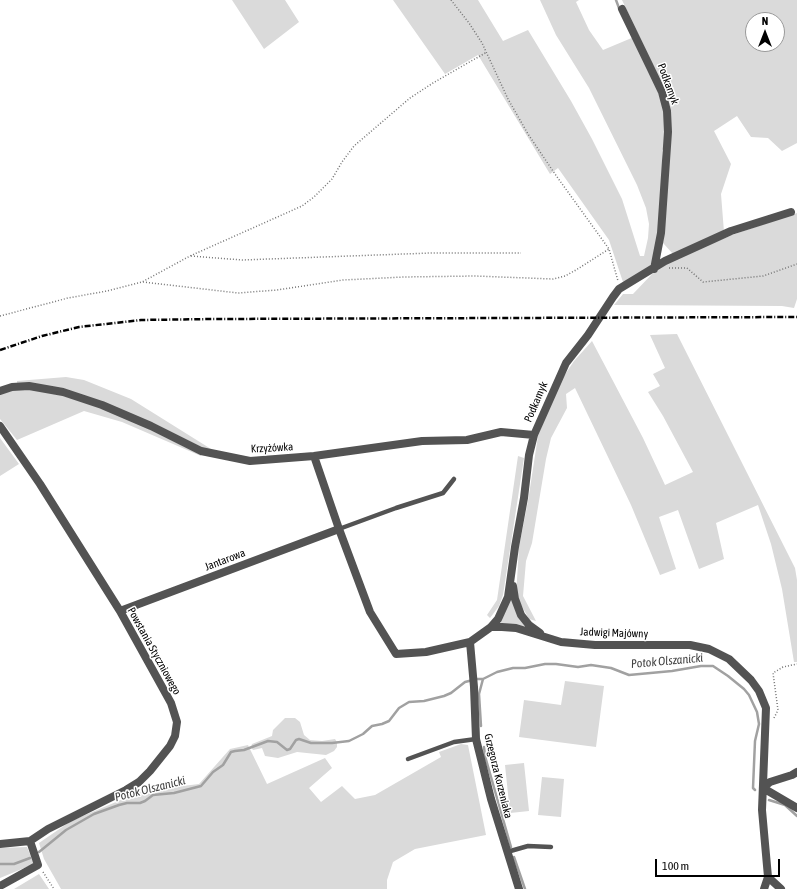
<!DOCTYPE html>
<meta charset="utf-8">
<style>
body{margin:0}
#map{position:relative;width:797px;height:889px;overflow:hidden;background:#fff;font-family:"Asap Condensed",sans-serif}
canvas{display:block}
.north{position:absolute;left:745px;top:12px;width:40px;height:40px;box-sizing:border-box;background:#fff;border:1px solid #999;border-radius:50%;rotate:0deg;font-size:11px;font-weight:700;line-height:16px;text-align:center;color:#000}
.north::after{content:'';display:block;margin:auto;width:14px;height:18px;background:#000;clip-path:polygon(50% 0,100% 100%,50% 72%,0 100%)}
.scale{position:absolute;left:655px;top:859px;width:125px;height:18px;box-sizing:border-box;border:2px solid #000;border-top:0;padding-left:5px;font-size:12px;line-height:14px;white-space:nowrap;color:#000;-webkit-text-stroke:3px #fff;paint-order:stroke}
</style>
<div id="map">
<canvas width="797" height="889"></canvas>
<div class="north">N</div>
<div class="scale">100 m</div>
</div>
<script>
const g = document.querySelector('canvas').getContext('2d');
g.lineJoin = 'round';
function paint(path, color) { g.fillStyle = color; g.fill(path, 'evenodd'); }
const shape = rows => new Path2D(rows.map(r => 'M' + r).join(''));
function stroke(path, color, width, dash) { g.strokeStyle = color; g.lineWidth = width; g.lineCap = dash ? 'butt' : 'round'; g.setLineDash(dash || []); g.stroke(path); }
function drawText(font, color, halo, rows, align = 'center') {
  g.font = font + ' "Asap Condensed",sans-serif'; g.lineWidth = 3; g.setLineDash([]); g.textBaseline = 'middle'; g.strokeStyle = halo; g.fillStyle = color; for (const [text, x, y, turn = 0] of rows) {
    g.save(); g.translate(x, y); g.rotate((+turn || 0) * Math.PI / 180); g.textAlign = isNaN(turn) ? turn : align; if (halo) g.strokeText(text, 0, 0); g.fillText(text, 0, 0); g.restore();
  }
}
paint(shape([
 [232,0,285,0,299,22,264,49],
 [393,0,478,0,503,41,528,30,571,101,592,139,622,199,640,256,644,256,648,238,649,224,646,208,637,185,589,88,556,35,540,0,579,0,576,2,589,30,603,50,634,37,657,89,662,104,665,122,664,149,662,150,663,178,659,235,652,262,648,270,623,282,609,240,558,168,550,174,478,55,445,74],
 [622,0,797,0,797,143,782,151,768,138,751,137,737,116,714,131,731,164,721,194,724,232,673,254,663,243,671,137,662,84],
 [753,20,777,20,777,44,753,44],
 [797,213,797,299,794,308,782,306,614,305,623,294,633,294,652,274,666,262,735,234],
 [677,334,795,568,797,580,797,662,794,662,782,589,771,544,758,505,716,523,724,559,699,569,678,510,659,517,676,569,660,575,631,505,575,388,566,394,567,408,551,438,546,459,532,543,526,561,523,596,536,621,529,619,516,596,519,547,528,501,538,436,558,385,574,361,592,341,643,438,665,485,693,472,663,416,648,392,660,386,653,374,665,368,650,335],
 [66,377,84,380,131,399,211,449,199,448,122,410,17,384,17,381],
 [32,388,98,405,202,453,201,456,122,422,84,411,17,440,0,419,0,394,19,389],
 [0,438,19,464,0,476],
 [518,456,524,458,503,595,499,606,490,618,487,615,497,600],
 [510,595,531,629,501,623,500,621],
 [565,681,604,686,596,747,519,737,524,700,561,705],
 [285,718,295,718,300,722,304,735,310,740,322,741,335,739,337,742,337,747,334,751,326,755,297,752,278,758,265,756,262,748,253,750,251,747,252,744,272,736,273,730],
 [461,744,468,745,486,835,415,849,393,862,387,880,387,889,61,889,44,859,39,843,71,821,142,791,199,784,230,749,248,745,267,784,325,758,332,768,309,788,321,802,342,786,355,799,375,795,441,757,439,752],
 [524,763,529,811,510,813,505,765],
 [542,777,564,779,561,817,538,815],
 [27,847,34,864,0,878,0,848],
 [39,874,49,889,14,889]
]), '#dadada');
stroke(shape([
 [616,0,619,8],
 [481,726,479,694,483,679],
 [484,747,485,756,511,847],
 [769,800,785,805,797,816],
 [39,852,66,830,94,814,119,805,127,803,140,803,145,801,153,795,174,793,201,786,213,772,223,765,231,752,235,751,244,750,268,741,277,742,287,750,290,749,296,740,299,739,311,743,332,743,349,741,363,734,372,726,382,724,389,721,399,708,409,702,424,701,444,696,451,693,465,682,477,679,483,679,497,672,513,668,525,668,545,664,556,664,578,667,591,665,611,668,629,675,672,671,701,666,713,666,728,676,744,689,749,695,757,712,759,724,755,741,753,788,755,790],
 [514,857,525,889],
 [0,864,14,864,30,858]
]), '#a1a1a1', 2.5);
stroke(shape([
 [451,0,469,23,482,43,508,99,528,134,555,174,609,249,618,281],
 [191,256,242,260,431,253,521,253],
 [669,268,687,268,703,282,763,276,797,264],
 [143,282,238,293,277,290,343,280,403,277,475,276,553,279,565,276,576,270,609,249],
 [0,316,68,298,107,291,142,282,190,256,302,206,314,197,332,179,342,162,354,146,410,98,433,83,487,52],
 [774,718,778,710,773,673,783,667,797,664],
 [43,872,54,889]
]), '#757575', 1.5, [1, 2]);
stroke(shape([
 [339,529,396,508,443,493,454,479],
 [408,759,454,742,476,739],
 [507,852,528,846,551,847]
]), '#535353', 4.5);
stroke(shape([
 [622,9,651,69,662,92,667,111,668,132,661,233,654,269],
 [0,391,12,387,29,386,63,392,102,405,151,426,201,451,250,461,314,456,422,441,467,440,501,432,534,435],
 [0,426,40,484,120,611,171,703,177,722,175,736,170,746,150,771,139,782,126,790,48,829,30,841,0,844],
 [314,456,339,529,370,612,396,654,426,652,470,642,491,627,502,627,516,628,561,642,595,645,690,645,709,649,729,659,751,680,759,691,766,708,762,810,768,877,764,889],
 [513,586,515,599,521,615,529,625,540,633],
 [120,611,339,529],
 [491,627,498,619,508,597,515,547,524,498,529,455,534,435,566,363,588,335,613,297,619,289,665,261,731,231,791,212],
 [470,642,474,687,476,739,491,799,519,889],
 [797,772,792,775,770,782,763,788,797,808],
 [768,877,781,889],
 [0,886,38,865,30,841]
]), '#535353', 8);
stroke(shape([
 [0,350,42,336,79,327,141,320,213,319,797,317]
]), '#000', 2.5, [6, 2, 1, 2]);
drawText('11px', '#000', '#fff', [
 ["Podkamyk",668,84,70],
 ["Podkamyk",536,402,-67],
 ["Krzyżówka",272,448,-3],
 ["Jantarowa",225,560,-21],
 ["Jadwigi Majówny",614,633,2],
 ["Powstania Styczniowego",154,651,61],
 ["Grzegorza Korzeniaka",498,776,76]
]);
drawText('italic 12px', '#424242', '#fff', [
 ["Potok Olszanicki",667,661,-5],
 ["Potok Olszanicki",150,789,-14]
]);
</script>
